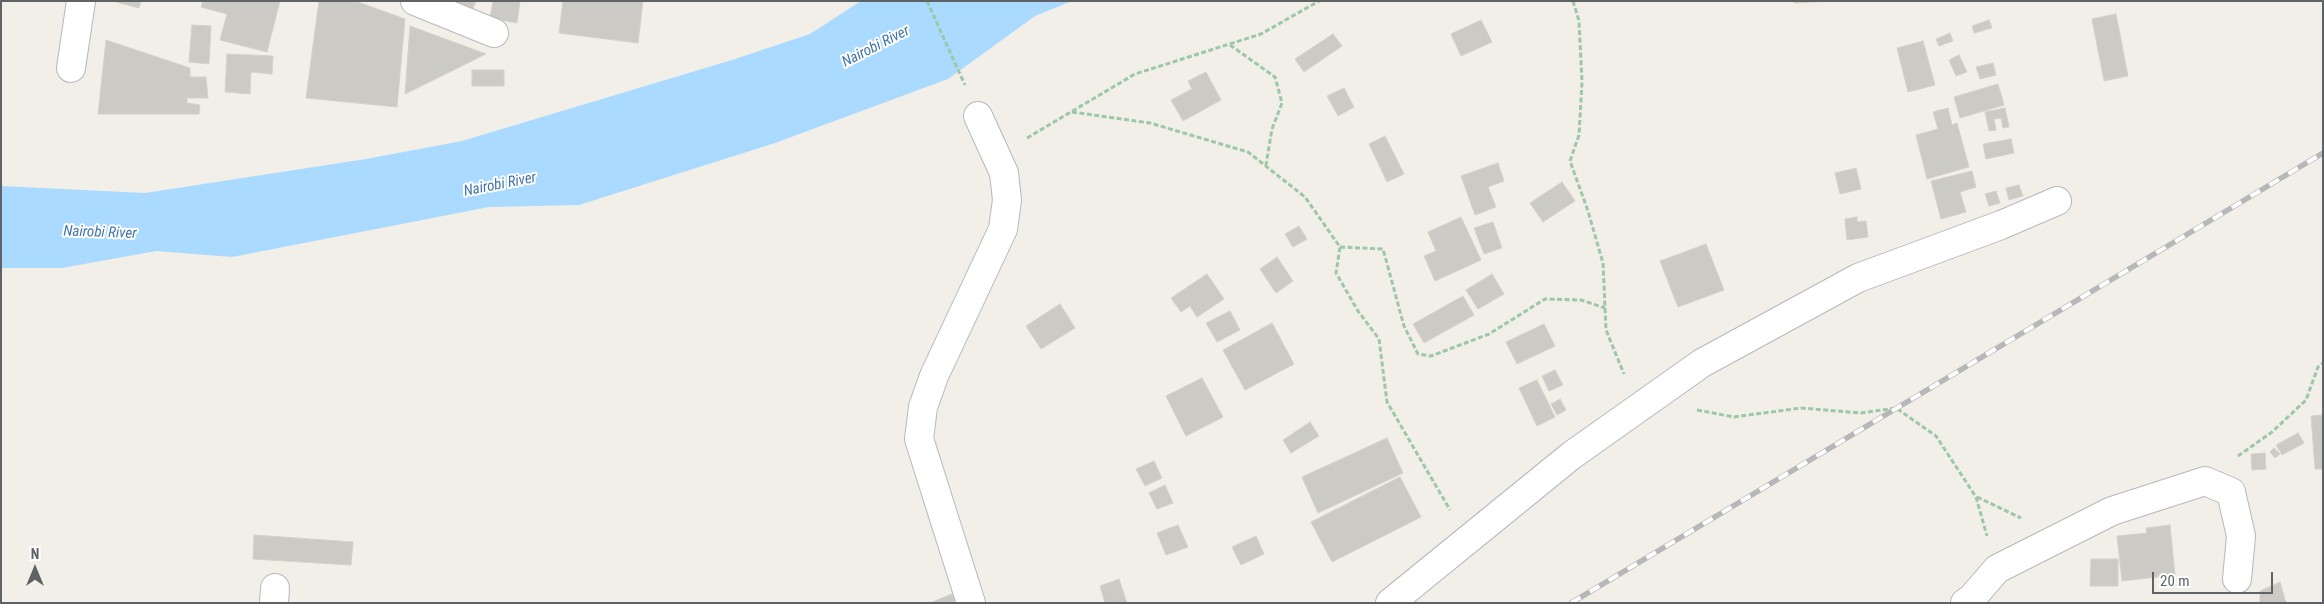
<!DOCTYPE html>
<style>
body{margin:0}
#map{position:relative;width:2324px;height:604px;overflow:hidden;background:#f1efe8;font-family:"Roboto Condensed",sans-serif}
canvas{display:block}
.frame{position:absolute;inset:0;border:2px solid #5f6368;pointer-events:none}
.north{position:absolute;left:10px;top:544px;width:50px;height:50px;-webkit-text-stroke:4px #fff;paint-order:stroke;rotate:0deg;font-size:14px;font-weight:700;line-height:20px;text-align:center;color:#5f6368}
.north::after{content:'';display:block;margin:auto;width:18px;height:22px;background:#5f6368;clip-path:polygon(50% 0,100% 100%,50% 72%,0 100%)}
.scale{position:absolute;left:2152px;top:572px;width:121px;height:22px;box-sizing:border-box;border:2px solid #5f6368;border-top:0;padding-left:6px;font-size:15px;line-height:18px;white-space:nowrap;color:#5f6368;-webkit-text-stroke:4px #fff;paint-order:stroke}
</style>
<div id="map">
<canvas width="2324" height="604"></canvas>
<div class="frame"></div>
<div class="north">N</div>
<div class="scale">20 m</div>
</div>
<script>
const g = document.querySelector('canvas').getContext('2d');
g.lineJoin = 'round';
function paint(path, color) { g.fillStyle = color; g.fill(path, 'evenodd'); }
const shape = rows => new Path2D(rows.map(r => 'M' + r).join(''));
function stroke(path, color, width, dash) { g.strokeStyle = color; g.lineWidth = width; g.lineCap = dash ? 'butt' : 'round'; g.setLineDash(dash || []); g.stroke(path); }
function drawText(font, color, halo, rows, align = 'center') {
  g.font = font + ' "Roboto Condensed",sans-serif'; g.lineWidth = 4; g.setLineDash([]); g.textBaseline = 'middle'; g.strokeStyle = halo; g.fillStyle = color; for (const [text, x, y, turn = 0] of rows) {
    g.save(); g.translate(x, y); g.rotate((+turn || 0) * Math.PI / 180); g.textAlign = isNaN(turn) ? turn : align; if (halo) g.strokeText(text, 0, 0); g.fillText(text, 0, 0); g.restore();
  }
}
paint(shape([
 [861,1,1072,1,1035,16,948,79,775,143,579,205,489,207,232,257,156,251,62,268,1,268,1,186,145,193,366,159,462,141,732,60,810,34]
]), '#aadaff');
const building = shape([
 [113,1,141,1,139,8,113,1],
 [203,1,280,1,267,52,220,40,227,14,201,7,203,1],
 [319,1,355,1,405,19,397,107,306,98,319,1],
 [443,1,476,1,471,13,443,1],
 [493,1,520,1,517,23,490,18,493,1],
 [563,1,643,1,638,43,559,33,563,1],
 [1793,1,1831,1,1794,3,1793,1],
 [2116,14,2128,76,2104,81,2092,19,2116,14],
 [1481,20,1492,42,1461,56,1451,34,1481,20],
 [1989,20,1992,28,1974,33,1972,26,1989,20],
 [192,25,211,26,209,64,189,62,192,25],
 [410,26,486,54,405,94,410,26],
 [1950,33,1953,41,1939,46,1936,39,1950,33],
 [1333,34,1342,46,1304,72,1295,59,1333,34],
 [106,40,190,68,190,77,206,77,208,98,187,98,187,103,200,105,199,114,98,114,106,40],
 [1923,41,1935,85,1908,92,1897,48,1923,41],
 [227,54,273,56,272,74,251,72,250,94,225,92,227,54],
 [1959,55,1967,72,1956,76,1949,60,1959,55],
 [1993,63,1996,75,1980,79,1976,67,1993,63],
 [472,70,504,70,504,86,472,86,472,70],
 [1206,72,1221,100,1183,121,1171,100,1192,89,1188,81,1206,72],
 [1998,84,2004,105,1960,118,1954,97,1998,84],
 [1344,88,1354,107,1338,116,1327,96,1344,88],
 [1948,108,1952,125,1957,123,1969,167,1927,179,1916,135,1938,129,1933,112,1948,108],
 [2005,108,2009,127,2003,128,2001,118,1994,119,1996,130,1989,131,1985,112,2005,108],
 [1385,136,1404,174,1387,182,1369,144,1385,136],
 [2011,139,2014,153,1986,159,1983,144,2011,139],
 [1498,163,1504,181,1488,187,1496,207,1475,215,1461,176,1498,163],
 [1856,168,1861,189,1840,194,1835,173,1856,168],
 [1972,171,1976,187,1960,192,1966,212,1941,219,1931,181,1972,171],
 [1562,182,1575,201,1543,222,1530,203,1562,182],
 [2019,185,2023,196,2009,200,2006,188,2019,185],
 [1996,191,2000,203,1989,206,1985,194,1996,191],
 [1461,217,1481,260,1435,281,1424,256,1436,251,1428,232,1461,217],
 [1857,217,1857,222,1866,221,1868,237,1847,240,1845,219,1857,217],
 [1493,222,1502,248,1484,254,1474,228,1493,222],
 [1299,226,1307,239,1293,247,1285,234,1299,226],
 [1706,244,1724,290,1678,307,1660,261,1706,244],
 [1277,257,1293,281,1276,293,1260,269,1277,257],
 [1207,274,1224,299,1197,317,1190,306,1181,312,1171,298,1207,274],
 [1492,274,1504,294,1478,309,1466,290,1492,274],
 [1463,296,1474,315,1424,343,1413,324,1463,296],
 [1060,304,1075,328,1041,349,1026,326,1060,304],
 [1230,311,1240,330,1217,342,1206,323,1230,311],
 [1272,323,1294,364,1245,390,1223,350,1272,323],
 [1544,324,1555,346,1517,364,1506,342,1544,324],
 [1555,370,1563,385,1549,391,1542,376,1555,370],
 [1202,378,1223,417,1186,436,1166,396,1202,378],
 [1537,380,1555,417,1537,426,1519,388,1537,380],
 [1560,399,1566,410,1557,415,1551,404,1560,399],
 [2323,415,2323,469,2315,469,2311,416,2323,415],
 [1310,422,1319,436,1291,453,1283,440,1310,422],
 [2298,433,2304,443,2282,455,2276,445,2298,433],
 [1387,438,1403,473,1318,513,1302,477,1387,438],
 [2274,448,2280,454,2275,458,2270,452,2274,448],
 [2265,453,2266,469,2252,470,2251,454,2265,453],
 [1154,461,1162,478,1145,486,1136,469,1154,461],
 [1400,477,1421,517,1332,562,1311,522,1400,477],
 [1165,485,1173,503,1157,509,1149,493,1165,485],
 [1178,525,1188,547,1166,555,1157,533,1178,525],
 [2170,525,2175,575,2122,581,2117,536,2147,533,2146,528,2170,525],
 [254,535,353,542,351,565,253,559,254,535],
 [1256,536,1264,554,1241,565,1232,547,1256,536],
 [2091,559,2118,559,2118,586,2090,586,2091,559],
 [1119,579,1127,603,1105,603,1100,586,1119,579],
 [2280,582,2286,603,2260,603,2260,591,2280,582],
 [952,594,955,603,930,603,952,594]
]);
paint(building, '#cccac5');
stroke(building, '#d6d1c6', 1);
const minor = shape([
 [415,1,494,33],
 [71,68,81,1],
 [274,603,275,588],
 [971,603,919,439,923,407,934,376,1003,229,1007,200,1004,173,978,116],
 [1390,603,1572,455,1702,363,1858,278,2001,225,2057,201],
 [1965,603,1972,598,1997,569,2112,511,2205,481,2231,492,2241,536,2237,579]
]);
stroke(minor, '#b5b8bc', 30);
stroke(shape([
 [927,1,965,85],
 [1573,1,1579,21,1582,82,1579,135,1570,161,1588,211,1603,263,1606,330,1624,374],
 [1230,45,1275,77,1282,103,1272,129,1266,165],
 [1072,112,1150,123,1248,152,1305,197,1340,247,1336,273,1358,311,1379,339,1387,402,1450,510],
 [1027,138,1135,74,1261,34,1319,1],
 [1340,247,1383,249,1404,326,1418,354,1431,356,1489,334,1545,299,1581,300,1605,308],
 [1697,410,1734,417,1801,408,1861,413,1896,408,1936,436,1976,497,1987,536],
 [2238,456,2272,432,2306,400,2318,367,2323,363],
 [1977,497,2021,518]
]), '#9cc7a9', 3, [5, 2.5]);
stroke(minor, '#fff', 28);
const rail = shape([
 [1571,603,2323,153]
]);
stroke(rail, '#b6b7b8', 5.5);
stroke(rail, '#fff', 4, [11]);
drawText('italic 15px', '#4174aa', '#fff', [
 ["Nairobi River",876,47,-27],
 ["Nairobi River",500,185,-11],
 ["Nairobi River",100,233,2]
]);
</script>
